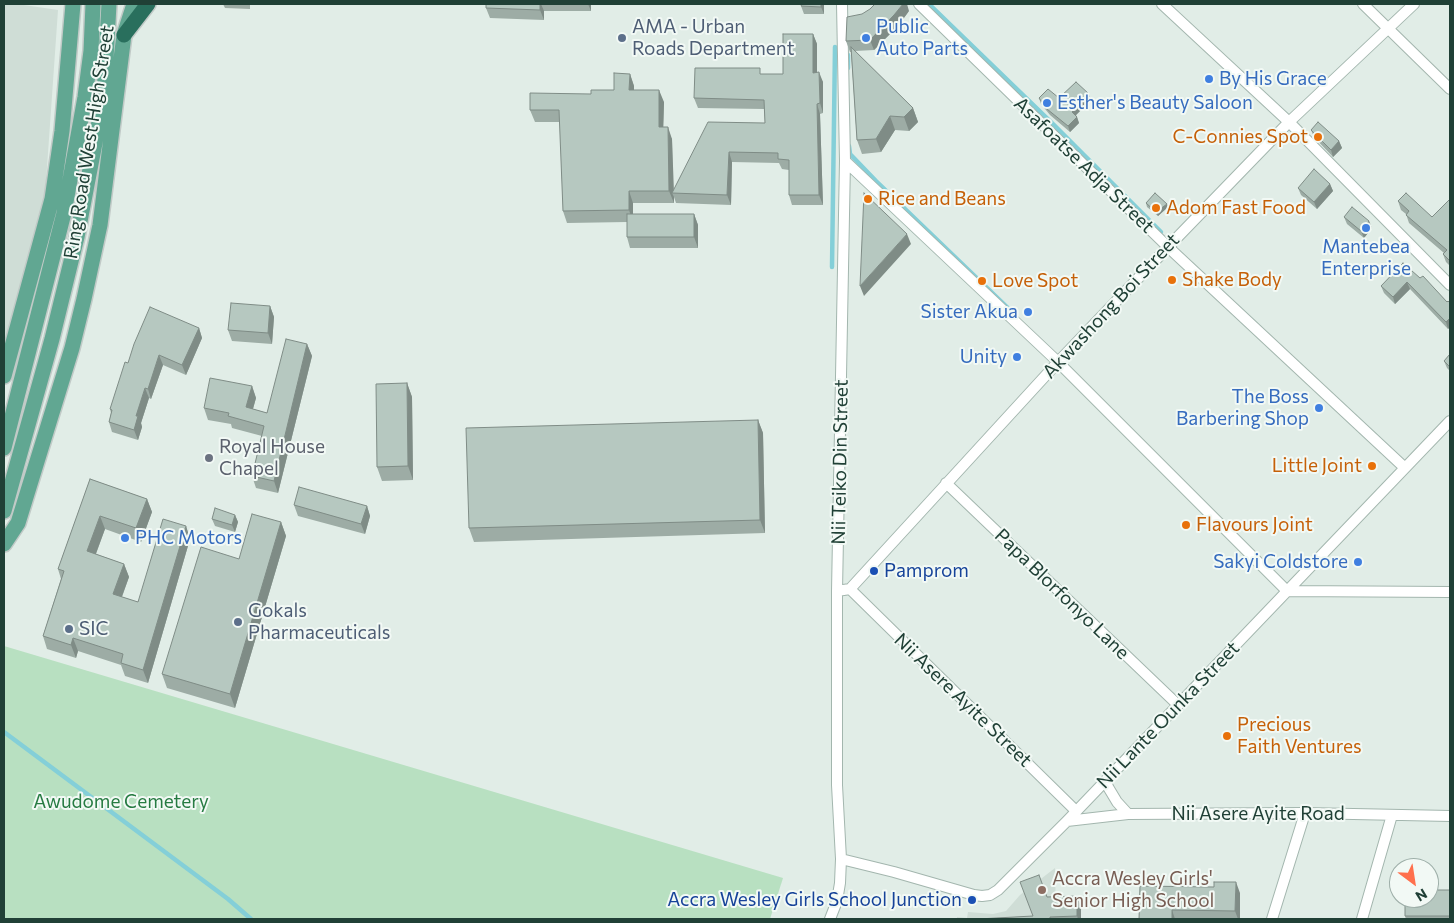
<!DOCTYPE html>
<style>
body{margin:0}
#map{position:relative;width:1454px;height:923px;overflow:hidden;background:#e1ede7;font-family:Commissioner,sans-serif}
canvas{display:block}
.frame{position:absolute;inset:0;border:5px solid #204036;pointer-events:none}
.north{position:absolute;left:1389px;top:858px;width:50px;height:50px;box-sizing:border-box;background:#f2f9f5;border:1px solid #9eafa9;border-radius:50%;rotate:149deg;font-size:14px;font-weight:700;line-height:20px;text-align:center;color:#204036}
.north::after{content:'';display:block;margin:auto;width:18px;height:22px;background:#ff704d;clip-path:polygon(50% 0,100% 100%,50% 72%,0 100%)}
</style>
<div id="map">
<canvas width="1454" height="923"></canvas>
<div class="frame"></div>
<div class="north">N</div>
</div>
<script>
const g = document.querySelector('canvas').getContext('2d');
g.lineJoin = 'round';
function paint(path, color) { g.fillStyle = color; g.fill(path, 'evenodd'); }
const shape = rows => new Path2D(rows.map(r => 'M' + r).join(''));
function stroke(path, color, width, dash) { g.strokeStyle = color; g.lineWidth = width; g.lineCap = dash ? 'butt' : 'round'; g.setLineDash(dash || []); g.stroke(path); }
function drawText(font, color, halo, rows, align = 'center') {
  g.font = font + ' Commissioner,sans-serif'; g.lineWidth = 4; g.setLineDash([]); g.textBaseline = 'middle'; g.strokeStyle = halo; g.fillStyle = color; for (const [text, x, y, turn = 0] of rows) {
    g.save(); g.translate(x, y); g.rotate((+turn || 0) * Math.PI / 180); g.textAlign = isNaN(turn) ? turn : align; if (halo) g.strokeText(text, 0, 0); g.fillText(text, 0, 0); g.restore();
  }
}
paint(shape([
 [4,4,17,4,58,10,45,196,4,364],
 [1055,868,1056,919,957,919,957,917,967,918,968,912,993,914,1006,911,1020,895]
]), '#cfddd6');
paint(shape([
 [4,646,783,878,770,919,4,919]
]), '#b8e0c1');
stroke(shape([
 [929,4,1053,124,1161,232],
 [848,68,848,55],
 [849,146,850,154,876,181,1009,309],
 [832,267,835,47],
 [4,732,228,899,251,919]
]), '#84cfd8', 4.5);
const street = shape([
 [919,4,1168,247,1405,468],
 [1162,4,1289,122,1450,285],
 [1363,4,1450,89],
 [845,161,1058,362,1287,591,1450,592],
 [946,483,1178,705],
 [850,589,1076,811],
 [837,591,850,589,1058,362,1168,247,1289,122,1414,4],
 [1106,780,1108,787,1117,802,1128,814],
 [1067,821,1128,814,1305,813,1450,816],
 [841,859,894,872,974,895,982,896,990,895,998,890,1067,821,1450,421],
 [830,919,837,901,840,883,841,859,837,785,837,591,845,161,842,4],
 [1272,919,1305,813],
 [1362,919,1392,815]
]);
const primary = shape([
 [4,376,52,199,62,131,73,4],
 [4,448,64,213,85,97,91,51,93,4],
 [4,511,52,339,77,237,104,96,109,4],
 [4,544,18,523,72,348,84,299,100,225,124,35,134,4]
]);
const highway = shape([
 [124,35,148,4]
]);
stroke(street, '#a3b6ae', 12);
stroke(primary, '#c1cac7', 18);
stroke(highway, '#c1cac7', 18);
stroke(street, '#fff', 10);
stroke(primary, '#61a792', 15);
stroke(highway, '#296f5d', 15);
paint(shape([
 [223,4,250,4,250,9,225,8],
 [486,4,591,4,591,11,544,11,544,20,490,18,486,8],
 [824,4,824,14,804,14,801,6],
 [909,11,898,26,874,50,855,51,913,108,918,122,909,131,895,130,881,152,862,154,857,140,851,52,850,52,846,41],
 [813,34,817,44,817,73,823,82,823,113,820,114,823,205,792,205,789,195,789,170,782,169,779,163,732,162,731,205,676,203,674,197,674,203,633,203,633,214,694,214,698,225,698,248,630,248,627,237,627,222,567,223,563,211,560,122,535,122,530,110,591,94,614,90,630,74,634,86,634,90,664,102,663,127,672,139,673,190,765,123,764,109,698,108,694,98,762,74,783,74],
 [1089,94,1091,100,1076,115,1077,117,1079,123,1070,132,1050,115,1041,104,1039,98,1059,98],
 [1311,130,1339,141,1342,148,1333,157,1314,137],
 [1330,184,1333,191,1317,209,1301,195,1298,188],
 [1450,199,1450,266,1446,262,1443,254,1444,253,1409,223,1406,214,1401,210,1398,201,1432,217],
 [1146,203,1167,204,1168,207,1158,216,1147,207],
 [1344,217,1369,221,1372,228,1364,238,1347,224],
 [1420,278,1447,302,1450,303,1450,327,1448,329,1410,289,1395,304,1384,293,1381,286],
 [270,306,274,317,272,344,232,341,228,330],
 [199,328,202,338,186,375,163,365,151,399,149,398,141,423,142,427,138,440,112,432,109,422,111,413,110,409,128,363],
 [307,344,312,356,278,493,256,488,252,476,262,436,232,428,231,424,208,420,204,408,252,386,256,398,253,409,267,413],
 [1450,354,1450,371,1447,368,1444,361],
 [407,383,412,397,413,480,382,481,377,467],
 [758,420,763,433,765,533,474,542,469,528],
 [90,479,147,499,152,512,141,542,105,529,96,554,124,564,129,577,122,597,138,602,186,526,190,539,148,683,125,676,121,665,78,651,76,658,47,649,43,636,61,579,58,569],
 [294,505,367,506,370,516,365,534,298,516],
 [235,515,238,522,235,532,215,526,212,519],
 [281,522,286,536,235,708,167,688,162,674,239,559],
 [1140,886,1240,893,1240,919,1139,919],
 [1450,890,1450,919,1406,919,1405,916],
 [1077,896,1081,907,1081,919,978,919,1033,916,1047,897]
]), '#9daca5');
paint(shape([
 [540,4,541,4,544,11,544,20,540,10],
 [588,4,591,4,591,11],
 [821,4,824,4,824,14,821,7],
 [903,4,907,4,909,11,898,26,874,50,870,40],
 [813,34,817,44,817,83,813,73],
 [819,72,823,82,823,113,820,103],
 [630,74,634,86,634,102,629,90],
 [659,90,664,102,663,139,659,127],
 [1089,94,1091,100,1074,117,1072,112],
 [817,104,820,114,823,205,819,195],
 [913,108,918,122,909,131,904,117],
 [890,116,895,130,881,152,876,139],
 [1077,117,1079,123,1070,132,1068,126],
 [668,127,672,139,674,193,672,193,674,197,674,203,669,191],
 [1339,141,1342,148,1333,157,1331,150],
 [729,152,732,162,731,205,727,195],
 [1330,184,1333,191,1317,209,1314,202],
 [629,191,633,203,633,222,629,210],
 [1167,204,1168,207,1158,216,1156,212],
 [694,214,698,225,698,248,694,237],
 [1369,221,1372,228,1364,238,1361,231],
 [907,234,911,244,864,296,860,286],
 [1407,282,1410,289,1395,304,1393,297],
 [270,306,274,317,272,344,268,333],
 [1450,318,1450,327,1448,329,1446,322],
 [199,328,202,338,186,375,182,365],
 [307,344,312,356,278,493,274,481],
 [159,355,163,365,151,399,148,389],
 [407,383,412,397,413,480,408,466],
 [252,386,256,398,250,419,246,407],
 [145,388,149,398,141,423,142,427,138,440,134,430,136,416],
 [758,420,763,433,765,533,760,520],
 [147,499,152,512,141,542,136,528],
 [367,506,370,516,365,534,361,524],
 [235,515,238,522,235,532,232,525],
 [100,516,105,529,92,564,87,551],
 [281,522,286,536,235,708,230,694],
 [186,526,190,539,148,683,143,670],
 [124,564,129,577,118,607,113,594],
 [73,638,78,651,76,658,71,645],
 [1236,882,1240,893,1240,919,1238,919,1235,911],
 [1077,896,1081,907,1081,919,1078,919,1077,916],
 [1172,910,1175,919,1172,919]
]), '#7f8c86');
const building = shape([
 [486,4,540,4,540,10,486,8,486,4],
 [802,4,821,4,821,7,801,6,802,4],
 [875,4,903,4,894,15,870,40,846,41,847,17,862,14,870,9,875,4],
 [783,34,813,34,813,73,819,72,820,103,817,104,819,195,789,195,789,160,778,159,778,153,729,152,727,195,672,193,708,122,765,123,764,100,694,98,695,68,760,68,760,74,783,74,783,34],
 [851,47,913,108,904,117,890,116,876,139,857,140,851,47],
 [614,73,630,74,629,90,659,90,659,127,668,127,669,191,629,191,629,210,563,211,559,110,530,110,530,93,591,94,591,90,614,90,614,73],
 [1076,82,1089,94,1072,112,1077,117,1068,126,1047,109,1039,98,1048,89,1059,98,1076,82],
 [1318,122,1339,141,1331,150,1311,130,1318,122],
 [1314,169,1330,184,1314,202,1298,188,1314,169],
 [864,193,907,234,860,286,864,193],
 [1155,193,1167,204,1156,212,1146,203,1155,193],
 [1406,193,1432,217,1450,199,1450,261,1443,254,1447,250,1406,215,1409,211,1398,201,1406,193],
 [1352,207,1369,221,1361,231,1344,217,1352,207],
 [627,214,694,214,694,237,627,237,627,214],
 [1403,263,1420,278,1423,276,1447,302,1448,301,1450,303,1450,318,1446,322,1407,282,1393,297,1381,286,1403,263],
 [231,303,270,306,268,333,228,330,231,303],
 [150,307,199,328,182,365,159,355,148,389,145,388,136,416,138,416,134,430,109,422,112,410,110,409,125,362,128,363,134,344,150,307],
 [286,339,307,344,274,481,252,476,264,426,228,416,229,413,204,408,210,378,252,386,246,407,267,413,286,339],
 [1450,354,1450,367,1444,361,1450,354],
 [407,383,408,466,377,467,376,384,407,383],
 [758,420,760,520,469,528,466,428,758,420],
 [90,479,147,499,136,528,100,516,87,551,124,564,113,594,138,602,163,519,186,526,143,670,121,663,123,654,73,638,71,645,43,636,64,571,58,569,90,479],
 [299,487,367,506,361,524,294,505,299,487],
 [215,508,235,515,232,525,212,519,215,508],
 [252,514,281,522,230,694,162,674,201,547,239,559,252,514],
 [1039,875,1047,897,1077,896,1077,916,1050,917,1050,919,978,919,1033,916,1020,882,1039,875],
 [1214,882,1236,882,1235,911,1172,910,1172,919,1139,919,1140,886,1214,887,1214,882],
 [1429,890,1450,890,1450,916,1405,916,1405,898,1429,898,1429,890]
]);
paint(building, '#b6c8c0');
stroke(building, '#7f8c86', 1);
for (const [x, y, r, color] of [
 [622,38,5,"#5c6f8a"],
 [866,38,5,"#3f7fe0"],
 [1209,79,5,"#3f7fe0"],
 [1047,103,5,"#3f7fe0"],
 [1318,137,5,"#e8710a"],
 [868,199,5,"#e8710a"],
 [1156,208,5,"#e8710a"],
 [1366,228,5,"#3f7fe0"],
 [1172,280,5,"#e8710a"],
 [982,281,5,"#e8710a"],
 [1028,312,5,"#3f7fe0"],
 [1017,357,5,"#3f7fe0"],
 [1319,408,5,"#3f7fe0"],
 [209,458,5,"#6b7280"],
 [1372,466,5,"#e8710a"],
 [1186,525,5,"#e8710a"],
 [125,538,5,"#3f7fe0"],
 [1358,562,5,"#3f7fe0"],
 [874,571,5,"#1a4fb4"],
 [238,622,5,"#5c6f8a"],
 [69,629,5,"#5c6f8a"],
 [1227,736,5,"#e8710a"],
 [1042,890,5,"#8d6e63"],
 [972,900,5,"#1a4fb4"]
]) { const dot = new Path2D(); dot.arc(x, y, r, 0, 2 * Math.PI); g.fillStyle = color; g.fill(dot); stroke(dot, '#f2f9f5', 2); }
drawText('19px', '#4e5e75', '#f2f9f5', [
 ["AMA - Urban",632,27],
 ["Roads Department",632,49],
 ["Gokals",248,611],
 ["Pharmaceuticals",248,633],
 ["SIC",79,629]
], 'left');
drawText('19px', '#366cbe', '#f2f9f5', [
 ["Public",876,27],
 ["Auto Parts",876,49],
 ["By His Grace",1219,79],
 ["Esther's Beauty Saloon",1057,103],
 ["Mantebea",1366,247,"center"],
 ["Enterprise",1366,269,"center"],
 ["Sister Akua",1018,312,"right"],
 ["Unity",1007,357,"right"],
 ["The Boss",1309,397,"right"],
 ["Barbering Shop",1309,419,"right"],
 ["PHC Motors",135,538],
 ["Sakyi Coldstore",1348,562,"right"]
], 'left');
drawText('19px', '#c56008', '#f2f9f5', [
 ["C-Connies Spot",1308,137,"right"],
 ["Rice and Beans",878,199],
 ["Adom Fast Food",1166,208],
 ["Shake Body",1182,280],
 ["Love Spot",992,281],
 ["Little Joint",1362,466,"right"],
 ["Flavours Joint",1196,525],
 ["Precious",1237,725],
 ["Faith Ventures",1237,747]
], 'left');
drawText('19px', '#204036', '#f2f9f5', [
 ["Ring Road West High Street",89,142,-81],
 ["Asafoatse Adja Street",1084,165,44],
 ["Akwashong Boi Street",1111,306,-47],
 ["Nii Teiko Din Street",840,462,-89],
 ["Papa Blorfonyo Lane",1062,594,44],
 ["Nii Asere Ayite Street",963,700,44],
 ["Nii Lante Ounka Street",1168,715,-46],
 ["Nii Asere Ayite Road",1258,814]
]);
drawText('19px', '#5b616d', '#f2f9f5', [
 ["Royal House",219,447],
 ["Chapel",219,469]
], 'left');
drawText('19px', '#164399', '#f2f9f5', [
 ["Pamprom",884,571],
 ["Accra Wesley Girls School Junction",962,900,"right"]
], 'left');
drawText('19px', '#267b42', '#f2f9f5', [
 ["Awudome Cemetery",121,802]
]);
drawText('19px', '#785e54', '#f2f9f5', [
 ["Accra Wesley Girls'",1052,879],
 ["Senior High School",1052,901]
], 'left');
</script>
